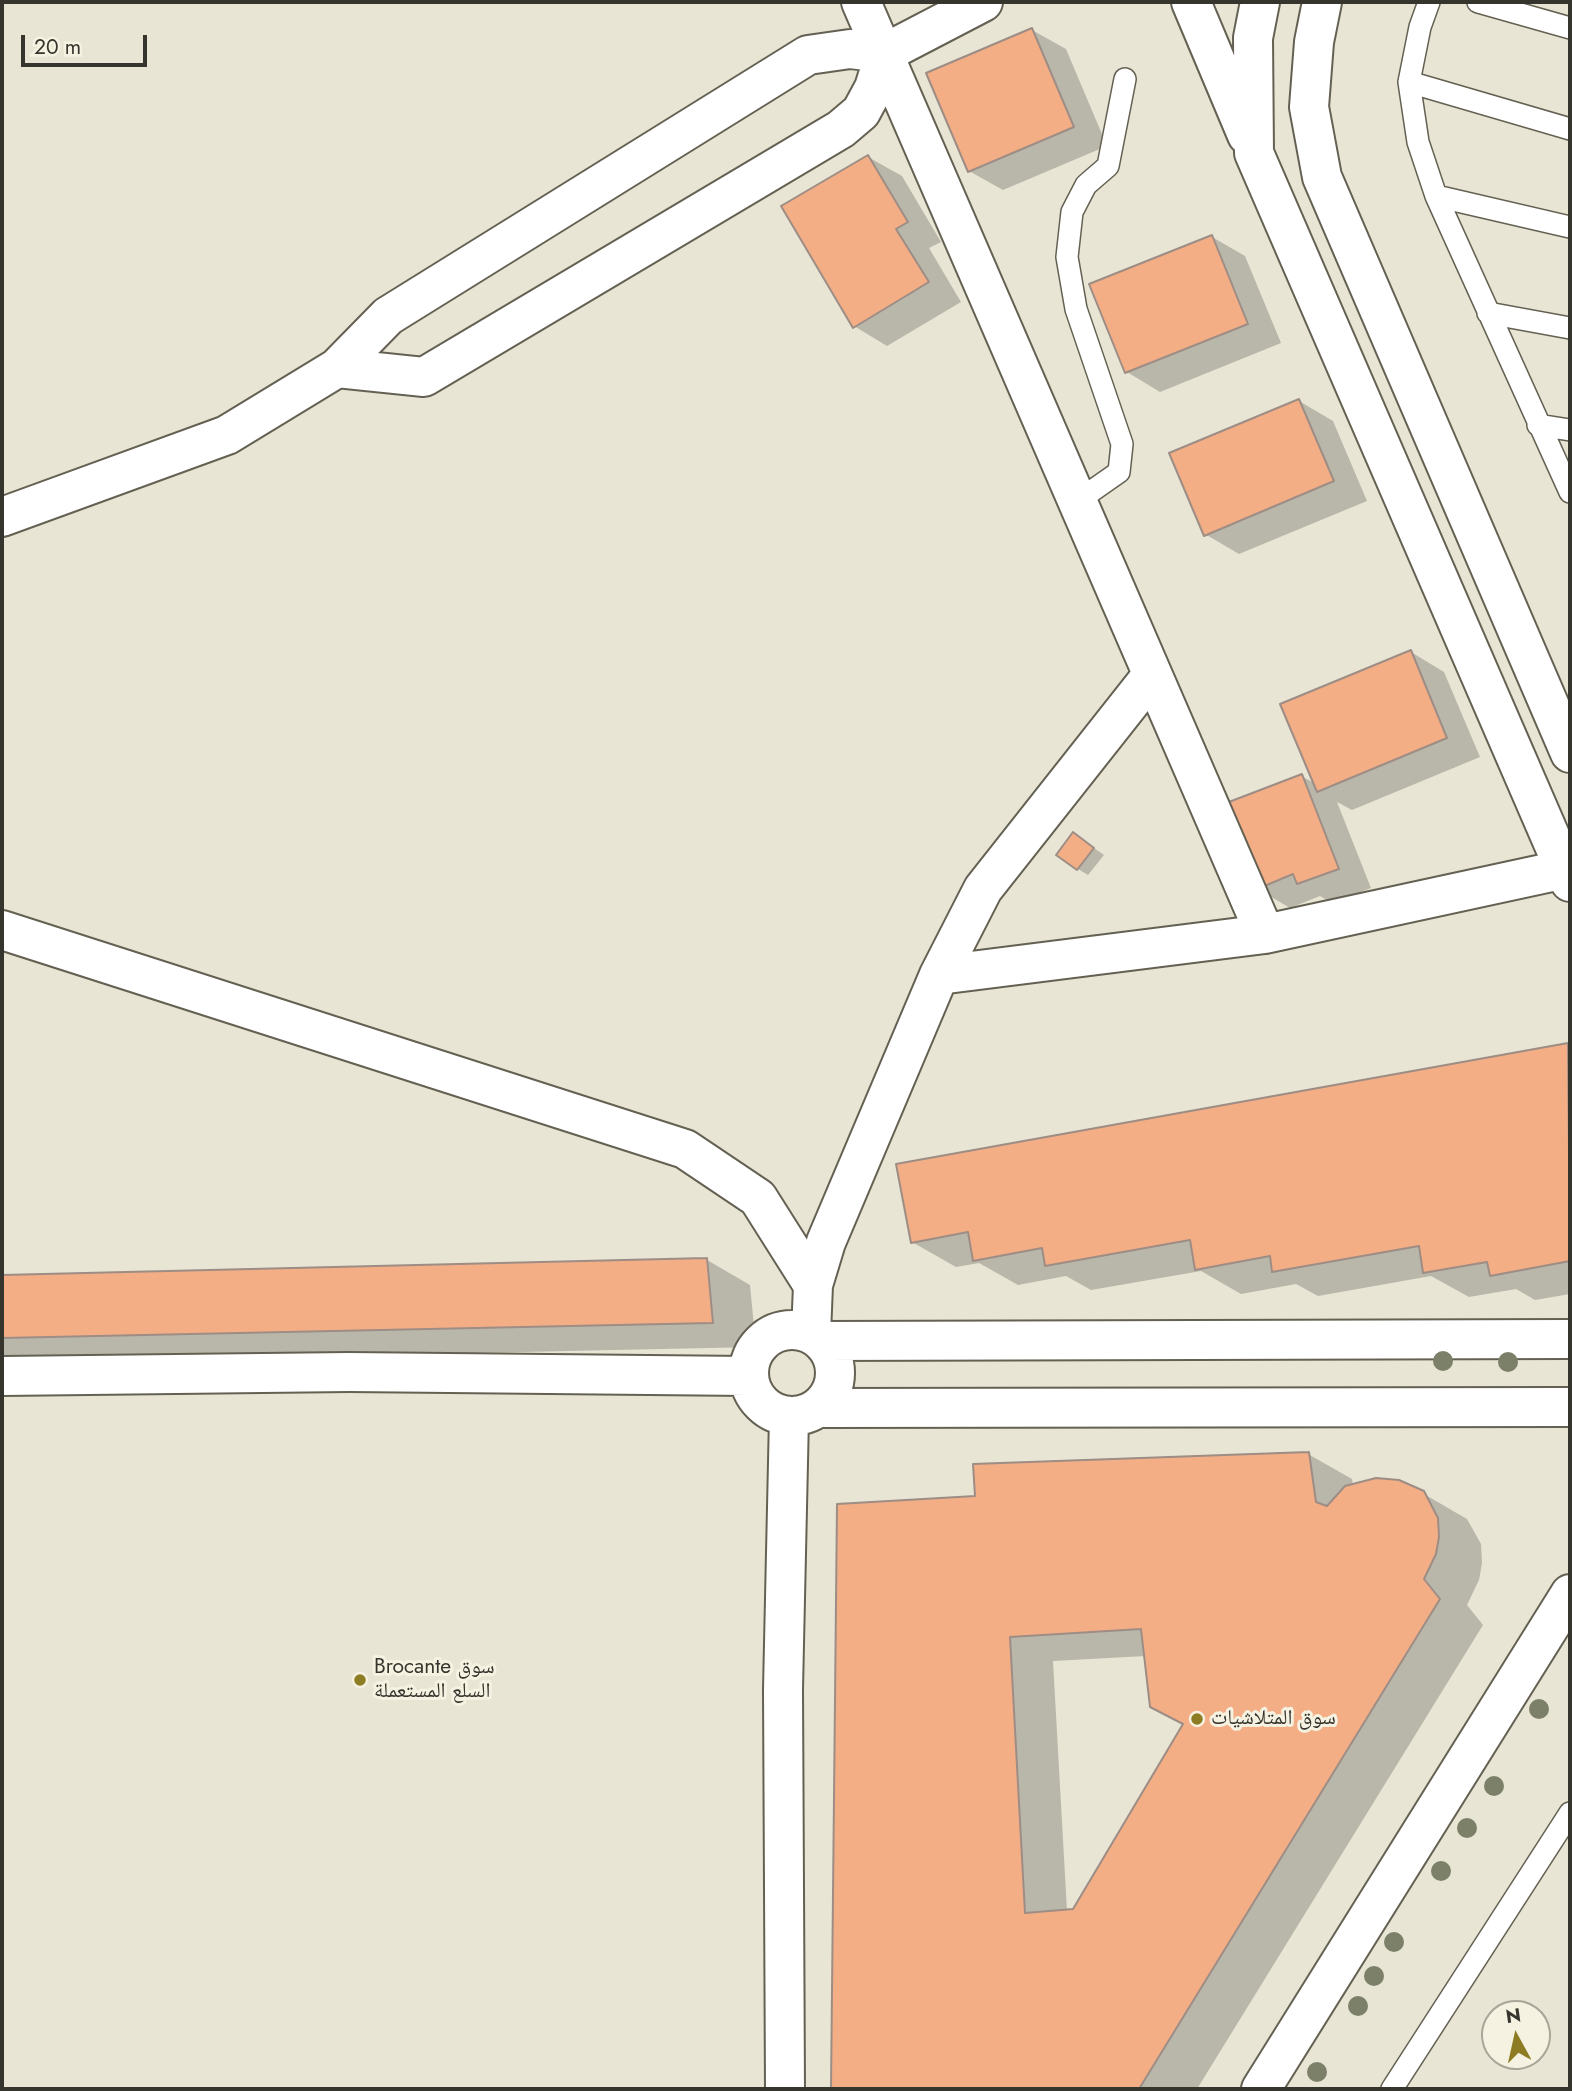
<!DOCTYPE html>
<meta charset="utf-8">
<style>
body{margin:0}
#map{position:relative;width:1572px;height:2091px;overflow:hidden;background:#e8e5d4;font-family:Jost,sans-serif}
canvas{display:block}
.frame{position:absolute;inset:0;border:4px solid #35342d;pointer-events:none}
.north{position:absolute;left:1481px;top:2000px;width:70px;height:70px;box-sizing:border-box;background:#f5f2e1;border:2px solid #a8a699;border-radius:50%;rotate:352deg;font-size:19px;font-weight:700;line-height:28px;text-align:center;color:#35342d}
.north::after{content:'';display:block;margin:auto;width:24px;height:32px;background:#8e7c22;clip-path:polygon(50% 0,100% 100%,50% 72%,0 100%)}
.scale{position:absolute;left:21px;top:35px;width:126px;height:32px;box-sizing:border-box;border:4px solid #35342d;border-top:0;padding-left:9px;font-size:21px;line-height:24px;white-space:nowrap;color:#35342d;-webkit-text-stroke:5px #f5f2e1;paint-order:stroke}
</style>
<div id="map">
<canvas width="1572" height="2091"></canvas>
<div class="frame"></div>
<div class="north">N</div>
<div class="scale">20 m</div>
</div>
<script>
const g = document.querySelector('canvas').getContext('2d');
g.lineJoin = 'round';
function paint(path, color) { g.fillStyle = color; g.fill(path, 'evenodd'); }
const shape = rows => new Path2D(rows.map(r => 'M' + r).join(''));
function stroke(path, color, width, dash) { g.strokeStyle = color; g.lineWidth = width; g.lineCap = dash ? 'butt' : 'round'; g.setLineDash(dash || []); g.stroke(path); }
function drawText(font, color, halo, rows, align = 'center') {
  g.font = font + ' Jost,"Noto Naskh Arabic",sans-serif'; g.lineWidth = 6; g.setLineDash([]); g.textBaseline = 'middle'; g.strokeStyle = halo; g.fillStyle = color; for (const [text, x, y, turn = 0] of rows) {
    g.save(); g.translate(x, y); g.rotate((+turn || 0) * Math.PI / 180); g.textAlign = isNaN(turn) ? turn : align; if (halo) g.strokeText(text, 0, 0); g.fillText(text, 0, 0); g.restore();
  }
}
paint(shape([
 [1032,30,1066,49,1107,146,1003,190,969,171],
 [868,157,902,176,941,242,929,248,961,302,887,346,854,326],
 [1212,237,1245,256,1281,343,1160,392,1127,372],
 [1299,401,1333,421,1367,501,1239,554,1205,534],
 [1411,652,1444,672,1480,757,1352,810,1337,802,1371,888,1332,903,1320,896,1290,908,1256,888,1301,776,1316,784],
 [1084,841,1104,855,1088,875,1078,869],
 [1568,1044,1570,1046,1570,1294,1535,1300,1516,1289,1469,1297,1431,1276,1318,1296,1296,1284,1241,1294,1201,1271,1091,1290,1066,1276,1018,1285,979,1263,956,1267,912,1242],
 [707,1260,750,1285,756,1347,2,1363,2,1277],
 [1308,1454,1352,1479,1353,1485,1410,1486,1467,1519,1481,1544,1482,1563,1479,1580,1467,1605,1483,1625,1197,2089,833,2089,839,1505,977,1497],
 [1146,1656,1152,1706,1185,1725,1074,1911,1067,1911,1053,1661]
]), '#0003');
const building = shape([
 [1032,28,1074,127,968,172,926,73,1032,28],
 [868,155,908,222,896,229,929,282,853,328,781,206,868,155],
 [1212,235,1248,324,1125,373,1089,284,1212,235],
 [1299,399,1334,481,1204,536,1169,453,1299,399],
 [1411,650,1447,738,1317,792,1280,704,1411,650],
 [1302,774,1339,869,1297,884,1293,874,1255,890,1221,805,1302,774],
 [1073,832,1094,848,1077,870,1056,855,1073,832],
 [1568,1043,1570,1261,1490,1276,1487,1262,1423,1273,1419,1246,1272,1272,1270,1256,1195,1270,1190,1240,1045,1266,1042,1248,973,1261,968,1232,911,1243,896,1164,1568,1043],
 [707,1258,713,1323,2,1338,2,1275,707,1258],
 [1309,1452,1316,1502,1327,1506,1345,1486,1376,1478,1399,1480,1424,1491,1438,1518,1439,1537,1436,1554,1424,1579,1440,1599,1139,2089,831,2089,837,1504,975,1496,973,1464,1309,1452],
 [1141,1629,1150,1707,1183,1724,1073,1909,1025,1913,1010,1637,1141,1629]
]);
paint(building, '#f4ae86');
stroke(building, '#9d8d85', 2);
const service = shape([
 [1429,2,1420,27,1409,82,1418,142,1436,196,1570,492],
 [1478,2,1570,28],
 [1409,82,1570,129],
 [1436,196,1570,227],
 [1488,313,1570,328],
 [1538,425,1570,430],
 [1079,500,1119,472,1122,444,1076,309,1067,257,1072,212,1086,185,1108,166,1125,79],
 [1392,2089,1570,1813]
]);
const minor = shape([
 [861,2,1265,934,1570,868],
 [1191,2,1247,135],
 [1260,2,1253,38,1254,153,1570,882],
 [1322,2,1314,42,1309,107,1322,177,1570,753],
 [337,368,424,377,841,129,861,112,874,88,885,53],
 [2,517,227,435,337,368,388,316,808,55,850,49,885,53,983,2],
 [2,930,685,1149,758,1198,813,1285],
 [939,975,1265,934],
 '749 1373a43 43 0 1 1 86 0a43 43 0 1 1-86 0Z',
 [811,1334,813,1285,826,1242,939,975,983,889,1152,675],
 [822,1341,1570,1339],
 [2,1376,349,1372,748,1376],
 [817,1408,1570,1407],
 [785,2089,783,1689,789,1417],
 [1261,2089,1570,1594]
]);
stroke(service, '#646153', 24);
stroke(minor, '#646153', 42);
stroke(service, '#fff', 21);
stroke(minor, '#fff', 38);
g.fillStyle = '#7c8068';
for (const [x, y] of [
 [1443,1361],
 [1508,1362],
 [1539,1709],
 [1494,1786],
 [1467,1828],
 [1441,1871],
 [1394,1942],
 [1374,1976],
 [1358,2006],
 [1317,2072]
]) { g.beginPath(); g.arc(x, y, 10, 0, 2 * Math.PI); g.fill(); }
for (const [x, y, r, color] of [
 [360,1680,7,"#8e7c22"],
 [1197,1719,7,"#8e7c22"]
]) { const dot = new Path2D(); dot.arc(x, y, r, 0, 2 * Math.PI); g.fillStyle = color; g.fill(dot); stroke(dot, '#f5f2e1', 2.5); }
drawText('21px', '#35342d', '#f5f2e1', [
 ["Brocante سوق",374,1668],
 ["السلع المستعملة",374,1692],
 ["سوق المتلاشيات",1211,1719]
], 'left');
</script>
